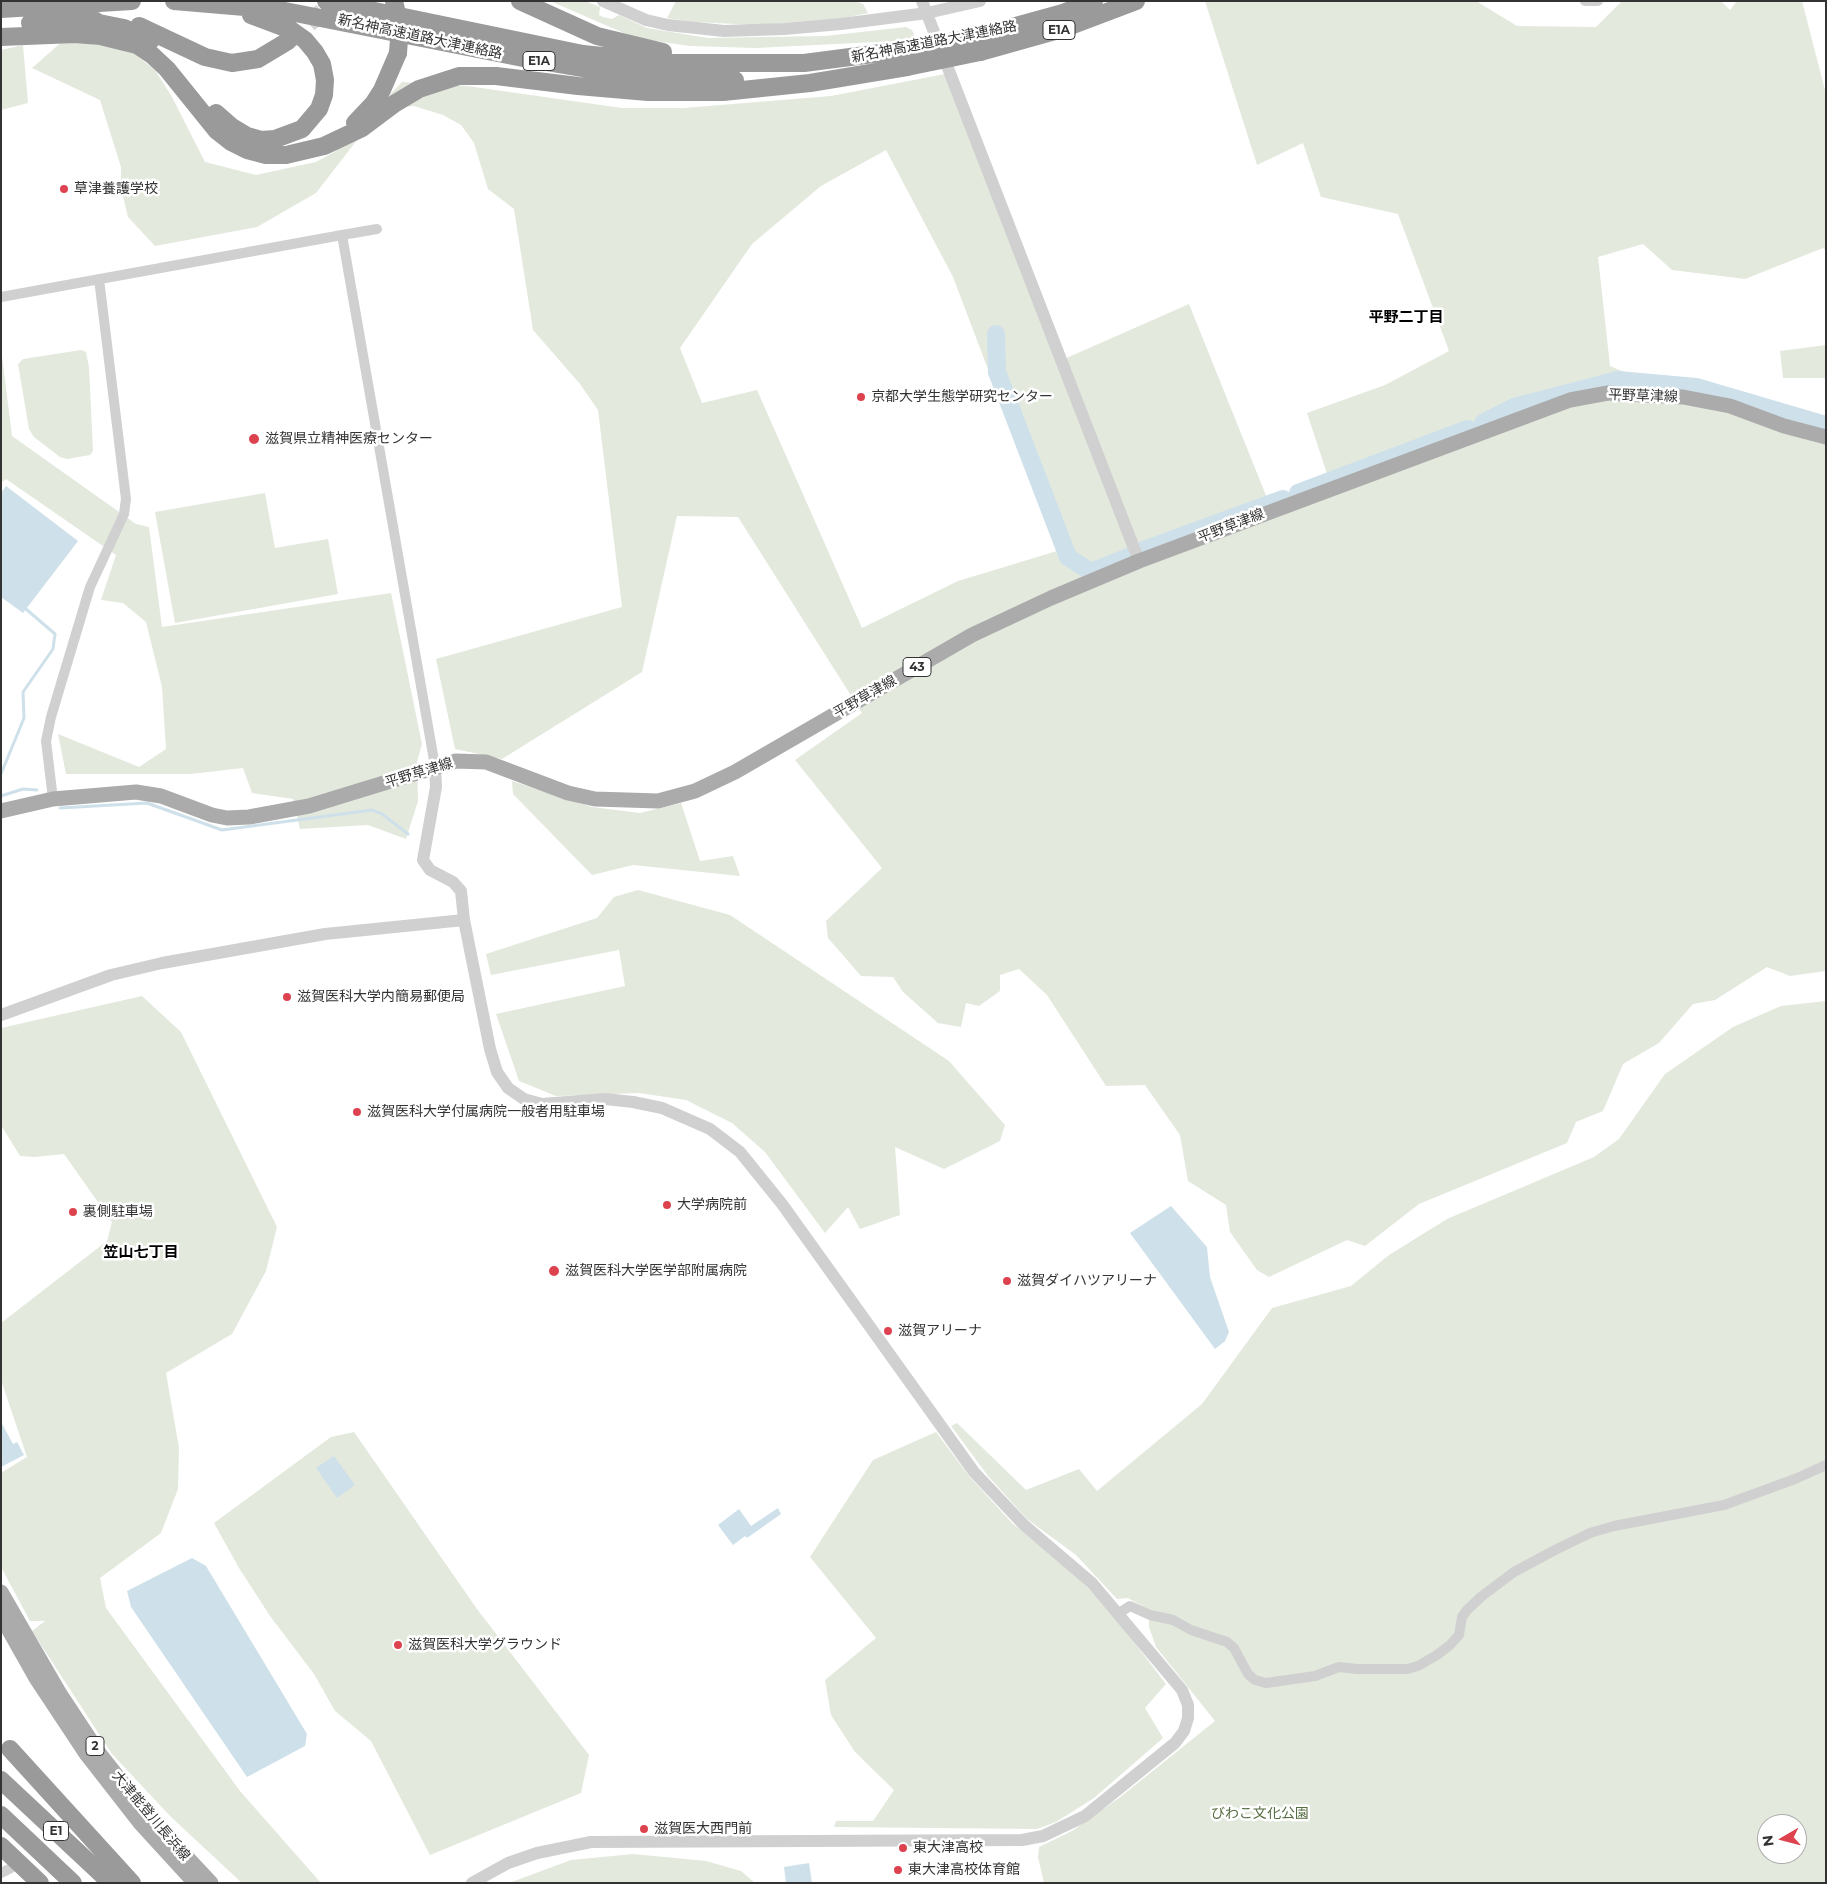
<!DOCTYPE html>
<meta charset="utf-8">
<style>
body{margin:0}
#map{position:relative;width:1827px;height:1884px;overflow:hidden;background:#fff;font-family:Montserrat,sans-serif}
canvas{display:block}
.frame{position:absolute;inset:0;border:2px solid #333;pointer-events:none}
.north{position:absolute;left:1757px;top:1814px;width:50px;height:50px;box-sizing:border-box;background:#fff;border:1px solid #adadad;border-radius:50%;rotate:262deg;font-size:14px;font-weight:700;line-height:20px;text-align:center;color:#333}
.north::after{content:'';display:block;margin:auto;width:18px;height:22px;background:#dd424f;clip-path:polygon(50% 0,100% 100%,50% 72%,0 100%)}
</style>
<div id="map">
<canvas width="1827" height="1884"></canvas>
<div class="frame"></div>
<div class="north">N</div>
</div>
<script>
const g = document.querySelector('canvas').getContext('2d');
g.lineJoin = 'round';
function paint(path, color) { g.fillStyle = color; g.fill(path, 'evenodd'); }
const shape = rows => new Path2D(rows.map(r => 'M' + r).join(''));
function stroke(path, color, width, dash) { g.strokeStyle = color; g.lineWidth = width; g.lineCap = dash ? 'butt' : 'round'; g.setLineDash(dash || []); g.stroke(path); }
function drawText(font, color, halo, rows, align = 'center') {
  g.font = font + ' Montserrat,"Noto Sans JP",sans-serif'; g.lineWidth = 5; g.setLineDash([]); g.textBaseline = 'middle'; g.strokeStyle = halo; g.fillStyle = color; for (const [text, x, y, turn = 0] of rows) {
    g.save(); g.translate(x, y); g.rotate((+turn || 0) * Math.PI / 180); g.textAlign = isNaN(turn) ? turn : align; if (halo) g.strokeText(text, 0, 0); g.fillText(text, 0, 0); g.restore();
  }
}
paint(shape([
 [550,1,585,1,600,7,599,15,603,17,612,19,619,15,647,28,708,38,825,36,906,27,912,30,916,40,756,48,690,46,627,37,626,34],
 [676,1,855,1,863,4,868,13,844,18,757,25,694,22,667,18],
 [1205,1,1476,1,1517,26,1596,27,1622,1,1721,1,1730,10,1737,1,1802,1,1826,94,1826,250,1823,248,1745,279,1672,270,1643,244,1598,257,1610,366,1683,397,1826,433,1826,971,1790,976,1767,967,1715,1000,1693,1004,1659,1043,1623,1064,1603,1111,1576,1122,1567,1143,1419,1204,1365,1246,1347,1240,1269,1277,1257,1270,1230,1232,1226,1205,1188,1181,1180,1135,1145,1085,1106,1086,1047,995,1019,969,1000,975,1000,991,979,1006,966,1003,961,1027,938,1023,903,992,893,977,861,976,828,938,826,921,882,868,795,760,862,713,738,517,677,516,642,672,502,759,455,749,436,659,622,607,598,410,580,384,533,330,514,209,488,189,474,143,461,125,443,115,414,106,381,109,316,193,257,227,155,246,128,217,121,188,121,167,100,100,32,68,64,40,130,50,155,70,172,97,205,162,256,175,316,162,336,151,402,82,467,86,622,108,684,108,831,96,950,73,1062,360,1189,304,1271,508,1331,486,1307,413,1385,385,1449,351,1398,214,1321,197,1303,143,1257,165],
 [886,150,953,277,1057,551,958,581,862,628,757,390,702,403,680,348,752,244,821,186],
 [23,45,28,103,1,110,1,50],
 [1826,345,1826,378,1783,378,1780,351],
 [1,348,12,436,136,524,149,527,162,627,391,593,422,744,417,762,418,801,406,839,368,825,300,829,293,799,252,793,243,768,191,774,66,774,58,734,139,767,166,749,162,687,146,622,123,603,101,600,116,555,6,479,1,483],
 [81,350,86,352,89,367,93,451,90,455,67,459,60,457,34,437,29,429,18,364,23,359],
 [265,493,275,548,328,539,338,594,175,623,155,512],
 [512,781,592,807,640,813,681,803,700,861,733,856,740,876,633,865,592,875,513,794],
 [638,890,730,915,949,1061,1005,1125,1000,1141,944,1169,895,1147,900,1215,860,1229,848,1207,825,1233,765,1152,732,1123,686,1100,639,1093,556,1096,519,1081,496,1014,625,986,619,950,491,975,486,954,597,918,614,897],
 [142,996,181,1032,277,1227,266,1271,232,1334,166,1373,179,1448,178,1489,161,1533,100,1578,106,1608,240,1791,321,1883,242,1883,171,1817,112,1754,32,1631,45,1621,30,1621,1,1567,1,1473,27,1457,1,1380,1,1323,107,1241,112,1222,64,1154,35,1157,20,1156,1,1125,1,1028],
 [1826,1001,1826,1883,1044,1883,1038,1857,1039,1847,1072,1831,1119,1798,1215,1721,1156,1647,1149,1627,1149,1610,1128,1598,1117,1599,1076,1555,1027,1519,988,1476,951,1426,957,1423,1026,1490,1079,1469,1097,1491,1202,1404,1272,1308,1351,1286,1389,1255,1447,1219,1594,1157,1619,1139,1665,1074,1733,1027,1781,1006],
 [1767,1824,1797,1824,1797,1854,1767,1854],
 [354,1432,477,1609,589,1755,581,1793,430,1855,371,1741,335,1711,314,1674,270,1616,239,1568,214,1523,331,1437],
 [936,1432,969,1476,1012,1523,1080,1579,1118,1621,1166,1684,1145,1708,1163,1738,1094,1798,1056,1822,1037,1829,834,1827,836,1821,873,1821,894,1790,855,1752,831,1715,825,1680,876,1638,810,1557,873,1460],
 [633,1854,706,1861,741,1871,755,1883,509,1883,571,1860]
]), '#e3e9dd');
paint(shape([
 [6,486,78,541,23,613,1,597,1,493],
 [1171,1206,1207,1247,1210,1277,1229,1332,1225,1341,1215,1349,1130,1233],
 [1,1422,13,1444,17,1442,24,1455,1,1467],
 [334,1456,355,1485,337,1498,316,1468],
 [778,1508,781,1514,747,1538,745,1536,733,1545,718,1525,739,1509,751,1526],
 [192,1558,206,1566,307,1734,305,1746,247,1777,131,1607,127,1591],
 [809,1863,812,1883,786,1883,784,1867]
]), '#cee0ea');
stroke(shape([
 [1,774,24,718,23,692,53,649,55,634,26,609],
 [1,796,23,789,37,790],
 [60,808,147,803,222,830,372,810,382,814,408,834]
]), '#cee0ea', 3);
stroke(shape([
 [996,334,997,372,1068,557,1091,572,1128,557],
 [1483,423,1514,407,1618,380,1696,387,1826,425],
 [1298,493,1468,429],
 [1144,550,1283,499]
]), '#cee0ea', 18);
stroke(shape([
 [288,41,335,1]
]), '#d6d6d6', 18, [18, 9]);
stroke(shape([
 [1585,1,1598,1],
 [342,235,377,229],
 [1,297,342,235,435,766],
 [53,799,46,741,51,717,90,587,124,514,126,499,99,279],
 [1119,1613,1130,1606,1150,1615,1173,1620,1191,1630,1227,1642,1234,1648,1248,1674,1255,1680,1266,1683,1315,1676,1339,1667,1357,1669,1407,1669,1418,1666,1437,1655,1450,1645,1459,1635,1462,1617,1467,1610,1482,1596,1514,1572,1555,1550,1590,1533,1614,1526,1724,1505,1795,1479,1826,1465],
 [1,1873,11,1868]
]), '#d0d0d0', 10);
stroke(shape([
 [603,1,646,20,668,25,724,31,784,29,841,24,927,13,980,1],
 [922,1,1139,561],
 [435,766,436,787,423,860,430,870,453,882,461,891,464,920,490,1049,497,1072,508,1088,524,1099,542,1104,605,1099,633,1102,662,1108,710,1129,740,1152,782,1204,974,1472,1024,1525,1092,1583,1182,1690,1188,1705,1188,1718,1184,1731,1175,1743,1085,1816,1043,1836,1022,1840,591,1842,537,1853,508,1863,472,1883],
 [1,1015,111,975,162,963,325,934,464,920]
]), '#d0d0d0', 12);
stroke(shape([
 [1,811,53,799,136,792,161,796,212,815,227,818,249,817,309,806,456,761,486,762,568,793,595,799,658,801,695,791,735,772,972,635,1051,598,1139,561,1570,400,1608,393,1683,397,1730,406,1784,426,1826,437],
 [1,1592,60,1694,99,1753,151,1819,211,1883],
 [1,1616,36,1678,87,1755,140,1823,195,1883]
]), '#ababab', 15);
stroke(shape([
 [174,1,280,10,523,58,605,72,644,76,735,80],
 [326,1,583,54,671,63,804,63,904,50],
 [520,1,597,36,663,52],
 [1,9,132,1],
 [84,20,124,28,151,40],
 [30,23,96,21],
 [139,26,205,57,232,63,258,59,288,41],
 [1,37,75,34,100,36,137,45,152,55,167,69,217,131,231,142,247,150,266,155,286,155,324,146,362,128,394,104,419,89,459,76,496,76,578,86,648,92,723,92,810,83,907,67],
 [976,37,1063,13,1094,1],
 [980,52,1062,29,1136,1],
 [216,113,232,127,247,136,261,140,275,139,302,129,319,109,324,95,325,80,322,64,315,52,305,40,291,30,251,15],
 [355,123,373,104,382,90,398,53],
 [10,1749,132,1883],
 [1,1780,111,1883],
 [1,1815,73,1883],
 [1,1846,40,1883]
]), '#9a9a9a', 18);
stroke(shape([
 [394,1,400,26,398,53],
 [904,50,976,37],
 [907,67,980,52]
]), '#9a9a9a', 18);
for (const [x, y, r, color] of [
 [64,189,5,"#dd424f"],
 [861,397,5,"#dd424f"],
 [254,439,6,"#dd424f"],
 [287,997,5,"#dd424f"],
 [357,1112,5,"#dd424f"],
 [667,1205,5,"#dd424f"],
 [73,1212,5,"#dd424f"],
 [554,1271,6,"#dd424f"],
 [1007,1281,5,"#dd424f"],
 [888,1331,5,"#dd424f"],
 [398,1645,5,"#dd424f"],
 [644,1829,5,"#dd424f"],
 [903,1848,5,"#dd424f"],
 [898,1870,5,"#dd424f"]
]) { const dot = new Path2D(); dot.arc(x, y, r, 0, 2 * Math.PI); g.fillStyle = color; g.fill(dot); stroke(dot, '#fff', 2); }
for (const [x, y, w] of [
 [1059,30,32],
 [539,61,32],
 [917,667,28],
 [95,1746,18],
 [56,1831,25]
]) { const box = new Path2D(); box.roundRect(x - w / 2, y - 9.5, w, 19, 4); g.fillStyle = '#fff'; g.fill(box); stroke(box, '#333', 1); }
drawText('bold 12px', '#333', null, [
 ["E1A",1059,30],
 ["E1A",539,61],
 ["43",917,667],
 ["2",95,1746],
 ["E1",56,1831]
]);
drawText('14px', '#333', '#fff', [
 ["新名神高速道路大津連絡路",420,37,12],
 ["新名神高速道路大津連絡路",934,42,-11],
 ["平野草津線",1643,396,2],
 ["平野草津線",1231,526,-21],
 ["平野草津線",865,697,-30],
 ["平野草津線",419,773,-17],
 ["大津能登川長浜線",151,1816,50]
]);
drawText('14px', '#333', '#fff', [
 ["草津養護学校",74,189],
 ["京都大学生態学研究センター",871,397],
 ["滋賀県立精神医療センター",265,439],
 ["滋賀医科大学内簡易郵便局",297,997],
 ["滋賀医科大学付属病院一般者用駐車場",367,1112],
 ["大学病院前",677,1205],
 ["裏側駐車場",83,1212],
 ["滋賀医科大学医学部附属病院",565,1271],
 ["滋賀ダイハツアリーナ",1017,1281],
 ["滋賀アリーナ",898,1331],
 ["滋賀医科大学グラウンド",408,1645],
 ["滋賀医大西門前",654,1829],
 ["東大津高校",913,1848],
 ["東大津高校体育館",908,1870]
], 'left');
drawText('14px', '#566d42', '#fff', [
 ["びわこ文化公園",1260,1814]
]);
drawText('bold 15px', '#000', '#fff', [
 ["平野二丁目",1406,318],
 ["笠山七丁目",141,1253]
]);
</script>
